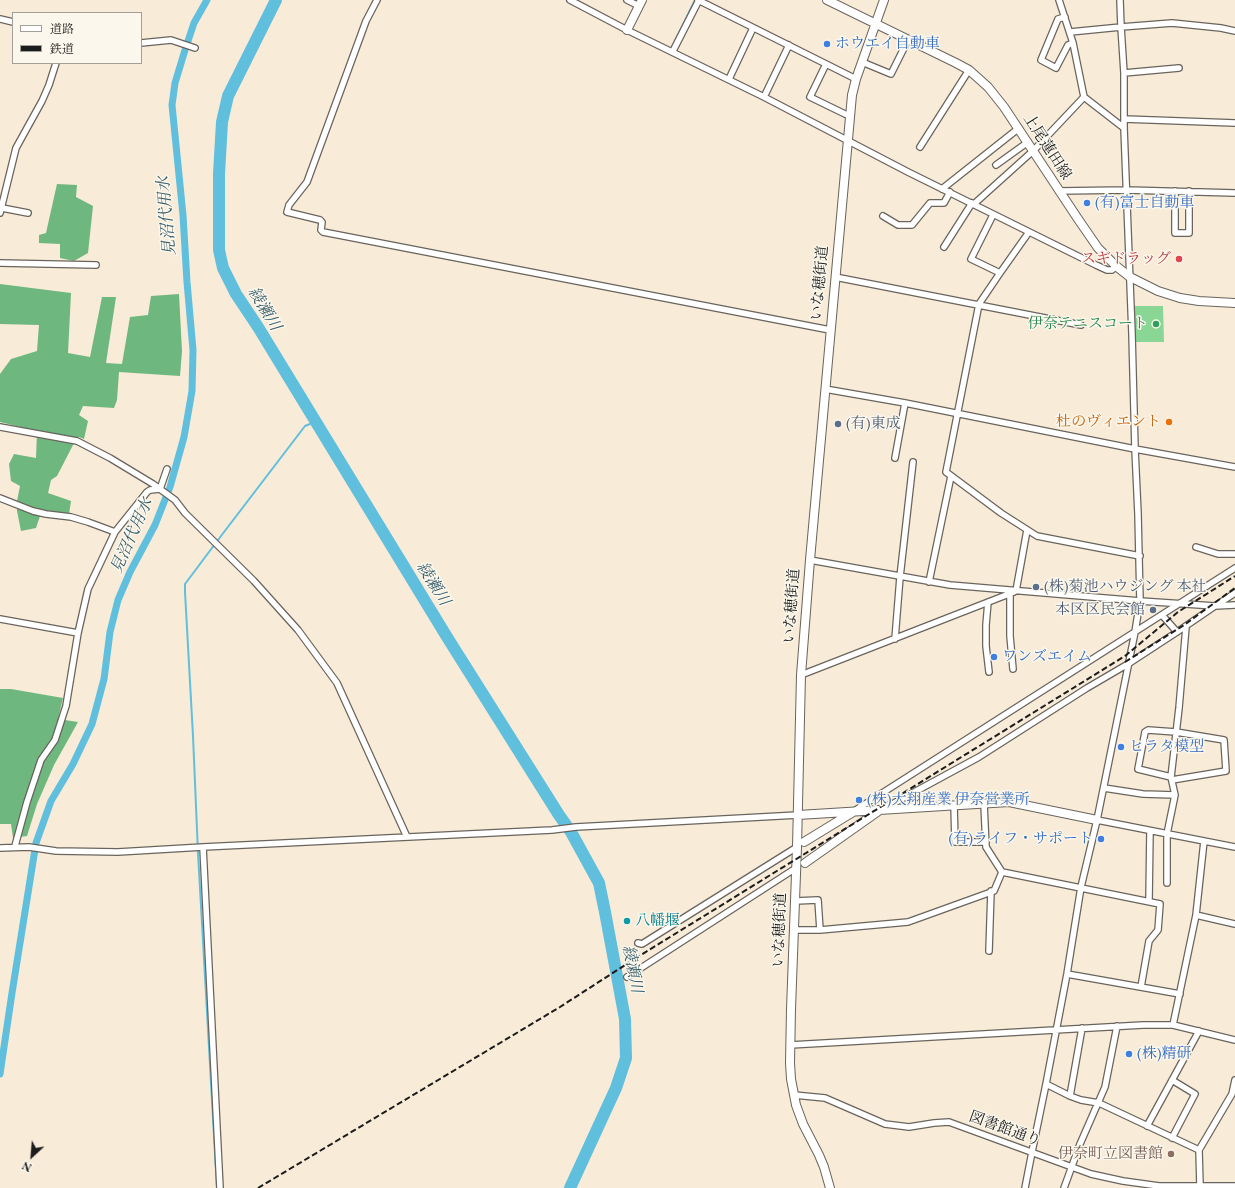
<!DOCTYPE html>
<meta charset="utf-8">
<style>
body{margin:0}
#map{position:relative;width:1235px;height:1188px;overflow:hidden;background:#f8ebd7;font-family:"EB Garamond","Noto Serif JP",serif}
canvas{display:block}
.legend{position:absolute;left:12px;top:12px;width:130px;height:52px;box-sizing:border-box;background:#fbf7ec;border:1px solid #a29f99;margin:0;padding:5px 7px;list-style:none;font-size:12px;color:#1c1c1c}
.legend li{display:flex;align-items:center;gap:8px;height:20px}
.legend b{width:20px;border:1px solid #a29f99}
.north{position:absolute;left:12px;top:1136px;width:40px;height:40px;-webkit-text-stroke:3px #fbf7ec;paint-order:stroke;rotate:206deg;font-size:11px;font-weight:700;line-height:16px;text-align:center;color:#1c1c1c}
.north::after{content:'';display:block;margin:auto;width:14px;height:18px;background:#1c1c1c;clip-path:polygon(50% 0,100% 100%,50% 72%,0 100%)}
</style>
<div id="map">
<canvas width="1235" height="1188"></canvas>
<ul class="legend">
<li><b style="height:5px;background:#fff"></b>道路</li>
<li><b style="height:5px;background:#1c1c1c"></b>鉄道</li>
</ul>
<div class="north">N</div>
</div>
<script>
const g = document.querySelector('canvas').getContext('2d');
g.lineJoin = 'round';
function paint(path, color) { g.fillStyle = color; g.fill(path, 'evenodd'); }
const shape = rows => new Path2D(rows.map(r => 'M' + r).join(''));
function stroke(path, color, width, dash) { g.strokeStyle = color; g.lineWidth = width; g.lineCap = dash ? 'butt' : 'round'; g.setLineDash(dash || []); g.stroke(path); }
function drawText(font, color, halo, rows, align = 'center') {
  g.font = font + ' "EB Garamond","Noto Serif JP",serif'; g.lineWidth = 3; g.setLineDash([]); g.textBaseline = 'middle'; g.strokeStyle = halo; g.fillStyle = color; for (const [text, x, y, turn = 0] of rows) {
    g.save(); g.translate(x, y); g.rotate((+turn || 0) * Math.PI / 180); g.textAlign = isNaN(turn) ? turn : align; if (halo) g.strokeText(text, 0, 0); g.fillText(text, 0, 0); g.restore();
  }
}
paint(shape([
 [1135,306,1163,306,1164,342,1135,342]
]), '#89d695');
paint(shape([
 [57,184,77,185,76,197,93,206,88,253,74,261,60,258,60,244,39,243,39,235,46,233],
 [0,284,71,293,68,353,90,357,102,297,116,297,106,363,122,364,130,317,148,315,151,296,179,294,182,351,180,376,119,372,117,400,114,408,83,406,79,415,88,421,84,439,79,437,73,445,57,476,51,480,48,493,71,501,69,514,58,519,40,516,36,528,21,531,17,511,17,501,20,486,11,481,9,464,14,454,36,458,37,431,0,422,0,374,11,359,37,351,39,325,0,324],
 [0,689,11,689,63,698,58,719,78,722,54,765,37,804,27,836,13,838,11,824,0,824]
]), '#6eb77e');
stroke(shape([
 [672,47,695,0],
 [217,1188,198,853,193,736,185,592,185,584,221,536,305,426,315,422]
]), '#5fbfdd', 2);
stroke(shape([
 [0,1074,12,993,36,843,51,801,73,764,92,724,104,679,110,632,118,600,130,572,155,525,170,487,184,437,192,391,193,350,187,282,183,215,172,105,175,83,185,50,194,23,207,0]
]), '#5fbfdd', 7);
stroke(shape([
 [276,0,228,96,222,122,219,174,219,250,223,268,236,294,258,327,447,637,559,815,571,832,599,883,605,912,625,1019,626,1058,616,1088,570,1188]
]), '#5fbfdd', 12);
const street = shape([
 [377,0,366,21,307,182,289,205,287,212,320,220,322,222,321,230,323,232,830,330],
 [570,0,627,30,764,97,908,172,1096,265,1107,270,1112,270,1116,266],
 [627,0,639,6],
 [698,0,856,79],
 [1059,0,1073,43,1084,97],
 [1065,17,1058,19,1041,60,1056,68,1068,45,1073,43],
 [0,19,13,22],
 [1070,32,1121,27,1172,23,1221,28,1235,31],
 [141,43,171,40,195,48],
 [673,51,699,0],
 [862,62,891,74,908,40],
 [826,64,810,97,845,114,850,116],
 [1124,73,1179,68],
 [729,79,753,28],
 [764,97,789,45],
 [1124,119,1235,123],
 [920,147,969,70],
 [996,165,1028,142],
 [942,189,1019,128],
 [1059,191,1126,190,1235,193],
 [1175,191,1175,233,1189,233,1189,191],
 [974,204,1034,150,1084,97,1124,128],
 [2,208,28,213],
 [0,213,16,148,42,101,49,85,56,63],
 [993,215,971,259,1000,273],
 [883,216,898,225,912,225,930,203,944,203,950,192],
 [1029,232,1000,273,979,304,946,472,1001,513,1037,536,1140,556],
 [944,247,972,203],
 [0,263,96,265],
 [835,277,1081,325],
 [825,389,905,403,1135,449,1235,467],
 [0,427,77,441,110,458,153,484,175,500,185,513,254,581,298,630,337,683,407,837],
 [895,458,905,403],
 [160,489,167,469],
 [0,498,33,511,46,514,71,517,88,522,115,532],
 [1196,547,1218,554,1235,554],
 [810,560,950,585,1140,601,1215,606,1235,605],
 [929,582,951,476],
 [1016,591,1027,530],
 [1010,593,1010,636,1013,669],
 [988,602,986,625,986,646,989,672],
 [1162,615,1177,632],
 [0,619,78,633],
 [895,639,900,577,913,462],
 [801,675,1014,592],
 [1171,777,1138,769,1145,732,1148,730,1176,732,1224,740,1226,771,1172,780],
 [1104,788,1143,794,1175,795],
 [984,804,986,847,1002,872],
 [954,805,955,842,986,842],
 [883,809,979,757,1087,688,1128,664,1177,632,1215,606,1235,593],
 [854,811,1235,568],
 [1097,820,1235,847],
 [15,846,27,802,41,760,55,740,66,706,78,633,88,589,115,532,147,492,150,490,160,489],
 [203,847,220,1188],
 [0,848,29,847,56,851,118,852,203,847,552,830,576,827,798,815],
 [1167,883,1167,834,1175,795,1171,777,1179,708,1186,627],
 [1149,900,1150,831],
 [795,901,818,900,820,930],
 [1196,915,1235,924],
 [794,930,820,930,908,922,994,891,1002,872,1160,904,1158,930,1149,941,1141,987],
 [638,943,642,944,797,847],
 [989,951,991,891],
 [1067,974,1180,994],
 [627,977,796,868],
 [1173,1025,1196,915,1204,841],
 [790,1045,1143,1025,1173,1025,1235,1040],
 [1046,1084,1070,1096,1081,1100,1099,1103,1199,1150],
 [794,1095,825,1098,885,1124,909,1127,934,1123,949,1122,1091,1174,1123,1181,1159,1186,1235,1186],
 [1070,1096,1082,1028],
 [1147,1126,1199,1031],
 [1172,1138,1195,1094,1172,1080],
 [1200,1186,1199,1150,1232,1094,1235,1080],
 [1025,1188,1032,1152,1046,1084,1067,974,1081,887,1097,820,1135,632,1140,601,1138,514,1135,449,1132,334,1124,128,1124,73,1121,27,1120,0],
 [1064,1188,1080,1144,1105,1087,1117,1026]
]);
const secondary = shape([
 [827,0,956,63,969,70,978,78,988,87,1004,107,1078,219,1098,248,1116,266,1130,277,1158,291,1180,298,1199,301,1235,303],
 [627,30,642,0],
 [798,815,1009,802,1097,820],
 [804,842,853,812],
 [805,863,880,810],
 [830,1188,824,1167,819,1155,803,1124,796,1105,791,1079,790,1063,791,1009,797,847,801,675,810,560,852,95,856,79,884,0]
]);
stroke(street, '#69645d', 8);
stroke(secondary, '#69645d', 10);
stroke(street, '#fff', 5.5);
stroke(secondary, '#fff', 8);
stroke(shape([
 [1125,662,1184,625,1235,588],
 [258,1188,560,1007,636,958,1125,656,1178,612,1235,576]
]), '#1c1c1c', 2, [6, 3]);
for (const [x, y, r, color] of [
 [827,44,4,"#3f7fe0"],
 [1087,203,4,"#3f7fe0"],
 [1179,259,4,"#e0444e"],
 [1156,324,4,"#2e9e5b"],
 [1169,422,4,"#e8710a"],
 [838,424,4,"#5c6f8a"],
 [1036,587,4,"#5c6f8a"],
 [1153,610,4,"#5c6f8a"],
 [994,657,4,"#3f7fe0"],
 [1121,747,4,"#3f7fe0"],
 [859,800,4,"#3f7fe0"],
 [1101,839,4,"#3f7fe0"],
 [627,921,4,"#0f9aa8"],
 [1129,1054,4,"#3f7fe0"],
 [1171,1154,4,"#8d6e63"]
]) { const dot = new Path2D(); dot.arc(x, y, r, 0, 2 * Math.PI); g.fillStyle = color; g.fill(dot); stroke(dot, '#fbf7ec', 1.5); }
drawText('15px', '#366cbe', '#fbf7ec', [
 ["ホウエイ自動車",835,44],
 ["(有)富士自動車",1095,203],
 ["ワンズエイム",1002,657],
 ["ヒラタ模型",1129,747],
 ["(株)大翔産業 伊奈営業所",867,800],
 ["(有)ライフ・サポート",1093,839,"right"],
 ["(株)精研",1137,1054]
], 'left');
drawText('15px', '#1c1c1c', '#fbf7ec', [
 ["上尾蓮田線",1047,147,57],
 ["いな穂街道",820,283,-85],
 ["いな穂街道",792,606,-86],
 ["いな穂街道",780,930,-88],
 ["図書館通り",1005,1129,20]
]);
drawText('15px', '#be3a42', '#fbf7ec', [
 ["スギドラッグ",1171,259]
], 'right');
drawText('15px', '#27864d', '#fbf7ec', [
 ["伊奈テニスコート",1148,324]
], 'right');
drawText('15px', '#c56008', '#fbf7ec', [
 ["杜のヴィエント",1161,422]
], 'right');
drawText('15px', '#4e5e75', '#fbf7ec', [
 ["(有)東成",846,424],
 ["(株)菊池ハウジング 本社",1044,587],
 ["本区区民会館",1145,610,"right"]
], 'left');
drawText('15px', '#0d838f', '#fbf7ec', [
 ["八幡堰",635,921]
], 'left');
drawText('15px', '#785e54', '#fbf7ec', [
 ["伊奈町立図書館",1163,1154]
], 'right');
drawText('italic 16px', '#375d69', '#fbf7ec', [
 ["見沼代用水",167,216,-95],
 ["綾瀬川",264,309,59],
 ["見沼代用水",132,536,-66],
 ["綾瀬川",433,584,58],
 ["綾瀬川",632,969,79]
]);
</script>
